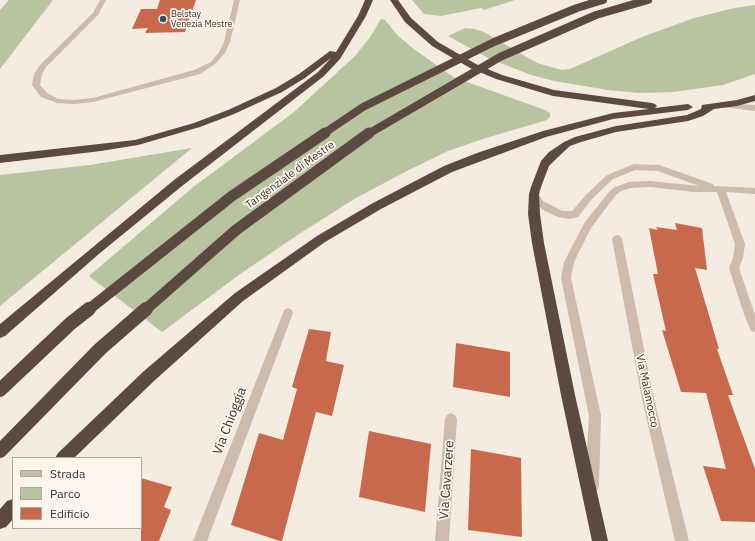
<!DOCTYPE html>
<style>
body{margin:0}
#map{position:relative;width:755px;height:541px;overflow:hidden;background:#f4ebe1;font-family:"IBM Plex Sans",sans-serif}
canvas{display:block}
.legend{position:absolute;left:12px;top:457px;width:130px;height:72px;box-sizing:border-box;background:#fbf5ee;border:1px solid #aea6a0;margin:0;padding:5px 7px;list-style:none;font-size:12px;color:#3b302b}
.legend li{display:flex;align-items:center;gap:8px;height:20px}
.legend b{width:20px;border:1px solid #aea6a0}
</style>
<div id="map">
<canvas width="755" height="541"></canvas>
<ul class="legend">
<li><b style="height:5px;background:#cdbbac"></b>Strada</li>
<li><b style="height:11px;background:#b8c4a0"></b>Parco</li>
<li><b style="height:11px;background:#c8694b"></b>Edificio</li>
</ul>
</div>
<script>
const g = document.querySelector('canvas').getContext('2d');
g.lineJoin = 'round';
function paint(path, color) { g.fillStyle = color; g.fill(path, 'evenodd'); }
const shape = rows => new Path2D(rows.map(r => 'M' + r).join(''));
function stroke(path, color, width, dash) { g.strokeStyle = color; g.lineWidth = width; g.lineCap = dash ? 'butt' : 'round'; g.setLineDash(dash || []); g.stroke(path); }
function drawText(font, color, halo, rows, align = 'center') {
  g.font = font + ' "IBM Plex Sans",sans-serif'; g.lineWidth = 3.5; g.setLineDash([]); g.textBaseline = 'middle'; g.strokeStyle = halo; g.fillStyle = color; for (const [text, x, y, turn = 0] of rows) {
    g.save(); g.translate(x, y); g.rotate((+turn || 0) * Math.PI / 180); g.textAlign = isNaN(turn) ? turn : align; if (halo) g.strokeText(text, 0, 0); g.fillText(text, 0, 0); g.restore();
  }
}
paint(shape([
 [9,0,53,0,0,69,0,10],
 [412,0,515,0,484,10,481,8,441,16,424,14],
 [755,5,755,74,723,85,673,92,640,93,608,90,554,81,531,75,488,58,448,36,465,28,474,29,484,32,537,63,562,70,570,69,642,37,694,18,734,8],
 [381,19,385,20,398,36,414,49,453,77,545,110,550,113,550,117,547,120,486,138,448,151,405,172,356,198,302,232,243,272,162,332,89,276,192,188,294,112,355,56,370,37],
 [192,148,0,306,0,175,90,165]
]), '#b8c4a0');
paint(shape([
 [160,0,196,0,185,32,145,33,148,28,132,29,141,9,157,9],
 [675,223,702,228,707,270,695,268,719,349,717,349,733,395,728,395,755,469,755,522,721,521,703,466,726,469,706,393,681,392,662,330,666,331,653,274,658,274,649,228,658,230,656,227,677,230],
 [309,329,331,332,326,361,344,365,332,416,316,412,282,541,280,541,231,525,259,433,283,440,297,389,292,387],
 [456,343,510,352,510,397,453,387],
 [369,431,431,444,425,512,359,497],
 [471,449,521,458,522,537,468,530],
 [141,478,172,487,164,507,171,510,159,541,141,541]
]), '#c8694b');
paint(shape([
 [100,0,106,0,98,15,46,67,42,74,40,85,47,93,58,99,74,100,93,98,194,70,211,62,219,52,224,42,234,0,240,0,230,42,225,53,215,64,200,74,93,102,74,104,57,103,41,97,32,85,34,74,41,64,93,13,100,0],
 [720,103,755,105,755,111,723,107,720,107,720,103],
 [634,164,659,165,713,184,714,186,755,188,755,194,726,192,745,244,743,258,739,268,755,315,755,332,751,331,744,314,729,268,733,258,735,244,717,192,693,192,650,187,630,188,621,191,615,196,591,228,574,262,571,278,601,416,599,486,597,491,592,493,587,491,585,486,589,416,561,278,564,262,585,222,609,192,615,187,629,182,650,181,699,186,658,171,635,170,613,179,592,199,578,217,569,219,558,217,545,211,537,205,530,194,534,191,537,192,543,201,551,205,562,211,572,211,586,195,607,175,634,164],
 [617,235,620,236,622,239,654,399,689,541,675,541,642,399,612,239,614,236,617,235],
 [288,308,292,310,293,313,207,541,193,541,283,313,284,310,288,308],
 [451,413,455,415,457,419,449,541,435,541,445,419,447,415,451,413]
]), '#cdbbac');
paint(shape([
 [365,0,373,0,366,16,340,59,324,76,182,186,100,253,5,336,0,338,0,324,174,180,318,72,331,58,305,78,282,92,234,114,200,127,138,145,101,151,0,163,0,155,135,140,194,123,228,110,276,88,299,74,330,51,336,52,358,16,365,0],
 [390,0,398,0,411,18,438,42,476,64,502,75,554,90,652,103,655,104,657,106,655,108,688,104,693,107,688,110,613,119,546,137,452,172,381,209,325,242,243,301,154,381,74,458,55,458,58,453,144,371,235,293,317,236,373,203,444,166,477,153,543,131,613,113,649,109,553,96,496,79,470,68,432,46,405,22,390,0],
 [755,95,755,101,737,106,714,109,703,116,688,121,616,132,581,142,570,146,557,158,549,166,541,187,539,194,540,214,544,243,575,395,608,541,592,541,561,395,532,243,528,214,529,194,531,187,541,161,549,152,564,142,575,137,616,126,687,115,701,109,702,105,737,100,755,95],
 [13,499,13,519,6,527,0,529,0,509,7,501,13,499]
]), '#5c4a42');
stroke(shape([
 [323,134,363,107,494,42,577,8,603,0],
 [368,134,500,57,596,15,648,0]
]), '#5c4a42', 8);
stroke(shape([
 [88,310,232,196,325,133],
 [145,310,236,230,369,133]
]), '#5c4a42', 11);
stroke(shape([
 [0,390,71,323,89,309],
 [0,451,100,349,146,309]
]), '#5c4a42', 14);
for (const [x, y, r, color] of [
 [163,19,4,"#1f5a5e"]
]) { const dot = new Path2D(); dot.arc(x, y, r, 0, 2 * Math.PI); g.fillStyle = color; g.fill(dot); stroke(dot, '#fbf5ee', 1.5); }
drawText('9px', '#3b302b', '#fbf5ee', [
 ["Belstay",171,14],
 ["Venezia Mestre",171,24]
], 'left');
drawText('11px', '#3b302b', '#fbf5ee', [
 ["Tangenziale di Mestre",290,175,-36],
 ["Via Malamocco",647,391,78]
]);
drawText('13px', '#3b302b', '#fbf5ee', [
 ["Via Chioggia",230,421,-69],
 ["Via Cavarzere",447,480,-86]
]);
</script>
